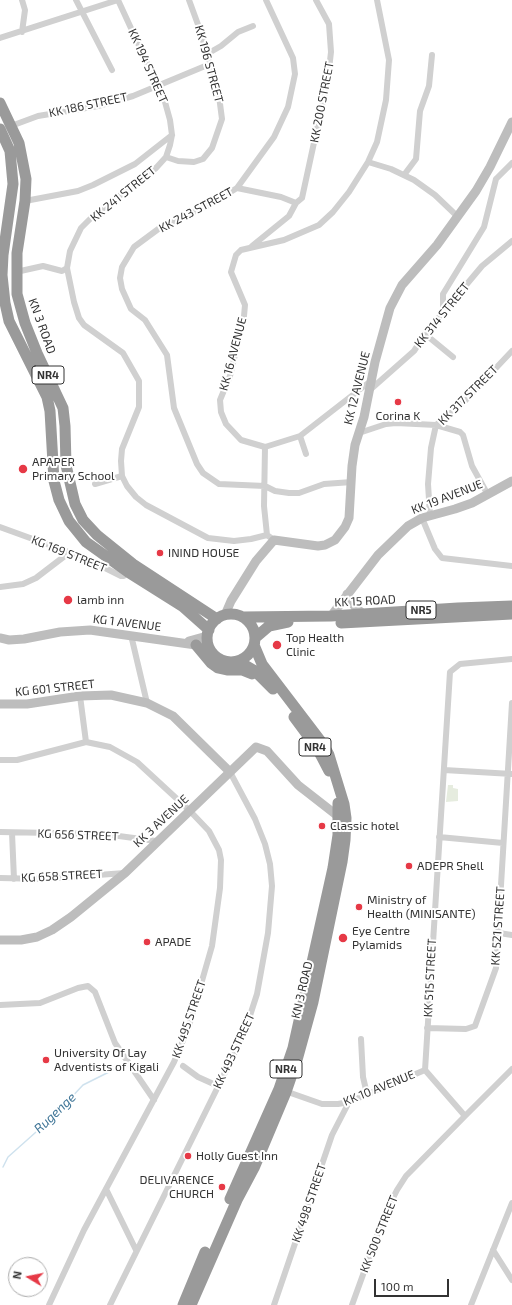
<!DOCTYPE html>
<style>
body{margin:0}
#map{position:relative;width:512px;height:1305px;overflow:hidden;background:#fff;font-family:"Exo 2",sans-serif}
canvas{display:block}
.north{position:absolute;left:8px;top:1257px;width:40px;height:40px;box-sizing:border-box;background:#fff;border:1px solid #adadad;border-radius:50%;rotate:280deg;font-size:11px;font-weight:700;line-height:16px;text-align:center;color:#333}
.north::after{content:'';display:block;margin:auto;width:14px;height:18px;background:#e63946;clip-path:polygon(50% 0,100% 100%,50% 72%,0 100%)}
.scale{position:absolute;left:374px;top:1279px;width:75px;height:18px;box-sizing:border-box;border:2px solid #333;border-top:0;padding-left:5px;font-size:12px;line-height:14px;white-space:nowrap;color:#333;-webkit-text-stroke:3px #fff;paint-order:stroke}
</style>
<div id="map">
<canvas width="512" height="1305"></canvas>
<div class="north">N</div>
<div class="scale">100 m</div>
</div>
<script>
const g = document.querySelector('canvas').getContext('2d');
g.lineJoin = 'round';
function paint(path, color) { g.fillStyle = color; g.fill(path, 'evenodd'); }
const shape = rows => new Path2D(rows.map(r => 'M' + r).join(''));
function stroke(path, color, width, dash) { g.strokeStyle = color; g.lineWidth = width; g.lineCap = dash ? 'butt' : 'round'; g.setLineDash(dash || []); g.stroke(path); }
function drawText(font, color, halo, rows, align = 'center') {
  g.font = font + ' "Exo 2",sans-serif'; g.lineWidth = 4; g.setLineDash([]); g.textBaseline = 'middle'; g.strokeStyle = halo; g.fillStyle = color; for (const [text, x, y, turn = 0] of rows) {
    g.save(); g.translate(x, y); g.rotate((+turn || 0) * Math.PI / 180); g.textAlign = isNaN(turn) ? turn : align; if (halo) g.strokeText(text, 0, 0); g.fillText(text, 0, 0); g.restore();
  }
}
paint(shape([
 [448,785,453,785,453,788,458,789,458,801,446,802]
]), '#e6ecdf');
stroke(shape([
 [3,1167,8,1157,54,1116,83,1085,115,1069]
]), '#cfe2ee', 1.5);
stroke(shape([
 [76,0,112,70],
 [118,0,165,102,170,120,172,135,170,145,166,157,156,168,93,216,81,228,70,251,67,268,74,302,79,318,84,325,123,353,139,381,139,407,122,449,121,461,122,476,127,486,136,497,146,505,208,538,234,541,251,539,267,535,274,540],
 [266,0,293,58,295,74,288,107,274,137,237,188,211,204,161,227,134,247,122,267,120,278,122,289,131,309,145,320,167,355,174,408,197,464,203,473,219,484,265,486,275,491,289,493,299,493,324,484,352,482],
 [22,32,25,10,22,0],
 [0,38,118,0],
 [207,54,221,46,238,32,253,26],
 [11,126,38,116,98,106,133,96,210,64],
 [166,157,178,161,194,162,203,159,212,148,222,119,219,96,200,30,189,0],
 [368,162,391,169,414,180,435,195,457,216],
 [404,175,416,159,420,111,429,86,432,55],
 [496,179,512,163],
 [237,188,281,197,296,203],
 [25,201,78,191,93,185,135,164,172,135],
 [252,246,289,216,296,203,302,198,328,78,331,52,329,24,316,0],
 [16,272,43,266,62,271,67,268],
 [443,311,443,294,484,227,496,179],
 [425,334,453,357],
 [372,380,300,436,265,447,241,440,226,424,221,412,220,400,230,376,244,316,245,305,231,272,236,255,241,250,284,240,319,225,333,212,349,192,368,162,377,142,386,100,389,60,377,0],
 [371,389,414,351,425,334,482,266,512,241],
 [359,433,386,424,396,423,436,425,460,432,463,435,472,466,488,495],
 [300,436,306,454],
 [265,447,264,506,267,535],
 [95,484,122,476],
 [430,515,428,484,431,448,436,425,463,403,512,351],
 [422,518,435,549,442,558,512,566],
 [0,527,85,558,121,576,124,576,128,571],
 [0,587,23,584,36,578,70,552],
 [131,635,147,703],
 [80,696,86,742],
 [0,760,17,760,86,742,110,747,137,762,189,810,209,831,219,850,221,860,220,888,212,946,189,1026,174,1062,84,1230,49,1305],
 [444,770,512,774],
 [0,832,104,834,156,841],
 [12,833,14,879],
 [439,837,503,843],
 [0,878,43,879,125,873],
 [499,933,512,935],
 [0,1005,40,1003,78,988,88,986,95,992,115,1043,154,1100],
 [427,1028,466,1029,475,1026,496,968,512,703],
 [361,1039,363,1077,367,1094],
 [183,1066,198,1077,218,1086],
 [425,1070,450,672,460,664,512,659],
 [285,1091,322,1104,338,1104,349,1102,425,1070,465,1116,512,1069],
 [106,1189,136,1250],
 [493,1250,512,1280],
 [110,1305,244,1034,257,994,268,933,272,886,270,864,265,844,255,819,230,772],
 [274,1305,332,1135,349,1102],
 [352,1305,385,1214,397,1190,406,1176,465,1116],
 [471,1305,512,1203]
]), '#d0d0d0', 6);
stroke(shape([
 [347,594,355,607,363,614],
 [225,615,231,601,256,561,274,540,318,546,325,545,335,540,345,527,349,518,352,466,355,445,364,417,375,362,390,308,402,285,437,245,476,191,490,167,512,122],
 [331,616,378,555,408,526,422,518,455,509,472,503,512,481],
 [0,638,9,640,24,639,60,632,90,630,196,645,208,644],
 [189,641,207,636],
 [0,704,27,704,80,696,111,695,147,703,173,716,230,772],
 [0,940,21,940,37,937,52,930,71,917,125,873,256,747,267,751,298,785,339,817]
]), '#bdbdbd', 9);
stroke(shape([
 [0,103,19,143,26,179,25,201,17,253,17,294,25,323,37,353,63,408,65,426,66,465,75,504,83,520,97,535,133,564,217,619],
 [0,129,10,151,13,184,3,255,2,275,5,303,9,321,47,397,50,411,54,481,59,500,69,521,86,542,128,572,182,606,209,630],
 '207 638a24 24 0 1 1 48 0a24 24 0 1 1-48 0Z',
 [243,617,331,616,458,608,512,606],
 [341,623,512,614],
 [255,638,269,626,288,622],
 [196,645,211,663,218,668,227,670,242,670,252,674],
 [238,661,255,671,273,689],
 [294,717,317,748,329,771],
 [230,1199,279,1089,293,1048,333,868,338,835,338,803],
 [183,1305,205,1252],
 [191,1305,237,1200,254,1168,286,1092,297,1060,313,1002,342,862,345,840,346,818,344,804,329,755,323,744,262,664,254,645]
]), '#9a9a9a', 11);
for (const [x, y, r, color] of [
 [398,402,4,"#e63946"],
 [23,469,5,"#e63946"],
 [160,553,4,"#e63946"],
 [68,600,5,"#e63946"],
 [277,645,5,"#e63946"],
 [322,826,4,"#e63946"],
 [409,866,4,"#e63946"],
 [359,907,4,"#e63946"],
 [343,938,5,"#e63946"],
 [147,942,4,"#e63946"],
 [46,1060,4,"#e63946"],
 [188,1156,4,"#e63946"],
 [222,1187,4,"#e63946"]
]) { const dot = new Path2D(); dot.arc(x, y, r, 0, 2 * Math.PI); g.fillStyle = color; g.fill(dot); stroke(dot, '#fff', 1.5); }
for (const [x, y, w] of [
 [48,375,32],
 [421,610,30],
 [315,747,32],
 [286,1069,32]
]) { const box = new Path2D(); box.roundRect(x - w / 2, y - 9, w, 18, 3); g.fillStyle = '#fff'; g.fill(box); stroke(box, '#333', 1); }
drawText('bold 11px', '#333', null, [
 ["NR4",48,375],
 ["NR5",421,610],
 ["NR4",315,747],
 ["NR4",286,1069]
]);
drawText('12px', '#333', '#fff', [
 ["KK 196 STREET",209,64,75],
 ["KK 194 STREET",148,66,66],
 ["KK 200 STREET",322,102,-79],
 ["KK 186 STREET",88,105,-12],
 ["KK 241 STREET",123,194,-39],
 ["KK 243 STREET",196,210,-28],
 ["KK 314 STREET",442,315,-51],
 ["KN 3 ROAD",42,326,70],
 ["KK 16 AVENUE",233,354,-75],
 ["KK 12 AVENUE",357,388,-76],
 ["KK 317 STREET",468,395,-45],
 ["KK 19 AVENUE",447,497,-21],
 ["KG 169 STREET",69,554,22],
 ["KK 15 ROAD",365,601,-3],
 ["KG 1 AVENUE",127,623,7],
 ["KG 601 STREET",55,688,-6],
 ["KK 3 AVENUE",161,821,-43],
 ["KG 656 STREET",78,835,2],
 ["KG 658 STREET",62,876,-3],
 ["KK 521 STREET",498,926,-86],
 ["KK 515 STREET",430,978,-87],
 ["KN 3 ROAD",302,990,-77],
 ["KK 495 STREET",189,1019,-71],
 ["KK 493 STREET",234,1051,-65],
 ["KK 10 AVENUE",379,1088,-22],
 ["KK 498 STREET",309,1203,-71],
 ["KK 500 STREET",379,1234,-68]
]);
drawText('12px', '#333', '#fff', [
 ["Corina K",398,416,"center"],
 ["APAPER",32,462],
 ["Primary School",32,476],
 ["ININD HOUSE",168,553],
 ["lamb inn",77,600],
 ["Top Health",286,638],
 ["Clinic",286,652],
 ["Classic hotel",330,826],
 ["ADEPR Shell",417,866],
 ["Ministry of",367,900],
 ["Health (MINISANTE)",367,914],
 ["Eye Centre",352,931],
 ["Pylamids",352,945],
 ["APADE",155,942],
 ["University Of Lay",54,1053],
 ["Adventists of Kigali",54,1067],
 ["Holly Guest Inn",196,1156],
 ["DELIVARENCE",214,1180,"right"],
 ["CHURCH",214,1194,"right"]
], 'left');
drawText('italic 13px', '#3f7597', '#fff', [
 ["Rugenge",55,1113,-44]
]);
</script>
